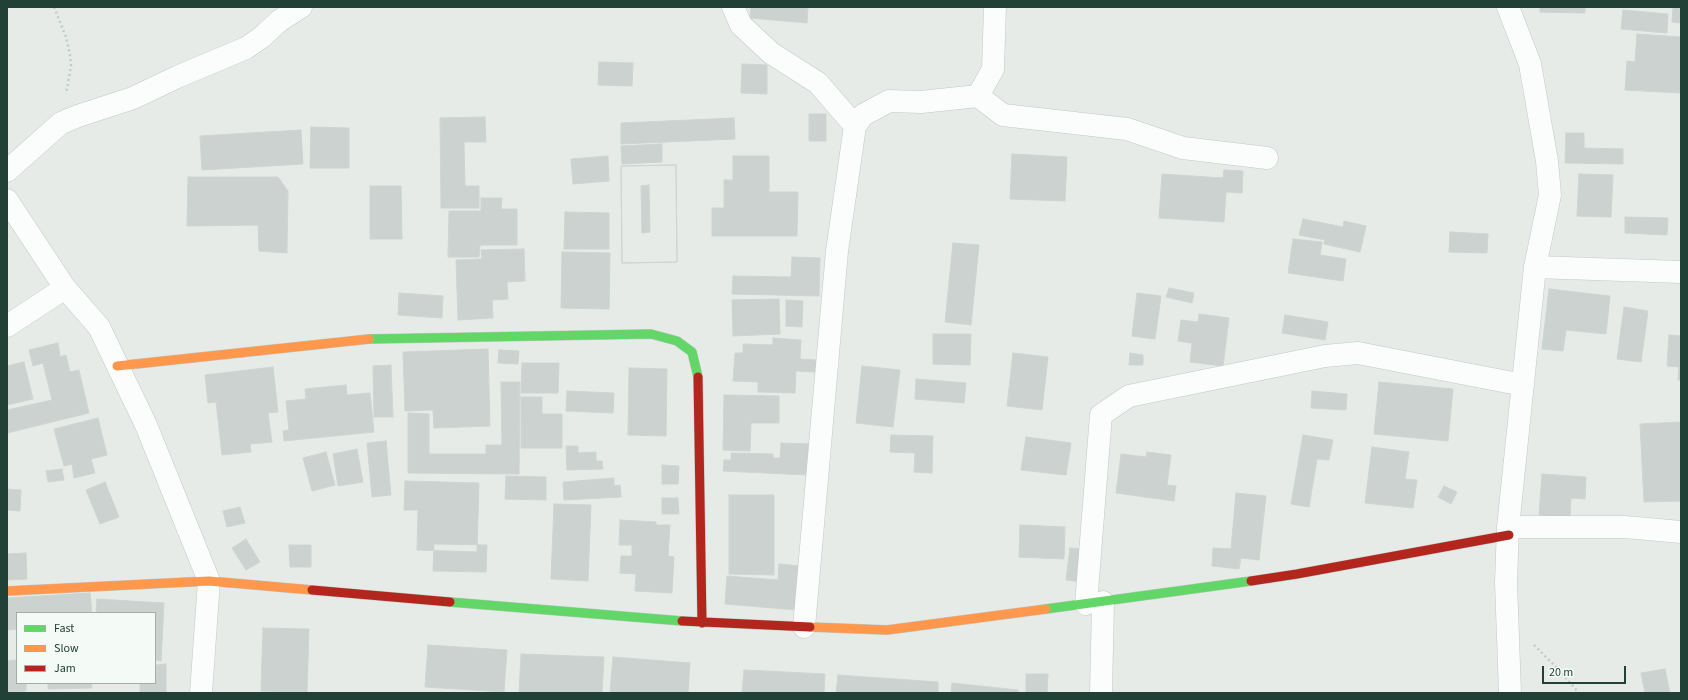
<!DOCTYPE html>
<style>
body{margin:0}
#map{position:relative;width:1688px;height:700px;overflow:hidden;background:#e6ebe8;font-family:"Source Sans 3",sans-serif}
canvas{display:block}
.frame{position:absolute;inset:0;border:8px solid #214036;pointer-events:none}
.legend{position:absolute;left:16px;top:612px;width:140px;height:72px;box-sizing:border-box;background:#f4faf6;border:1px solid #a0b0a9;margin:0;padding:5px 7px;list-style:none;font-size:12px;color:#214036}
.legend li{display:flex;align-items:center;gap:8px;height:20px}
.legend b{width:20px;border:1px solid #a0b0a9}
.scale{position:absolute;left:1542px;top:666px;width:84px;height:18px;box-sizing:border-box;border:2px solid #214036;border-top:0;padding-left:5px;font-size:12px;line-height:14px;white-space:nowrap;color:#214036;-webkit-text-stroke:3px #f4faf6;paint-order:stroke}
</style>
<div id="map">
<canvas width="1688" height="700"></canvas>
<div class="frame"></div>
<ul class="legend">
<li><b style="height:5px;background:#63d668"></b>Fast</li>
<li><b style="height:5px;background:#ff974d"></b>Slow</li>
<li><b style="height:5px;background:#b3261e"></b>Jam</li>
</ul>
<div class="scale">20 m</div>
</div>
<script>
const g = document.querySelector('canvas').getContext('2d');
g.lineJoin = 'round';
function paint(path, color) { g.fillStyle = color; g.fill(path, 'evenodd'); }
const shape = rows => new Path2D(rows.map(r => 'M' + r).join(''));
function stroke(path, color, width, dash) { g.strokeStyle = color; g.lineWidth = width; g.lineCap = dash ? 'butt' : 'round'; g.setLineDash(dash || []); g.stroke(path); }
const building = shape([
 [751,7,808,7,807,23,750,18,751,7],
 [1540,7,1585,7,1585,13,1540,12,1540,7],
 [1673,7,1681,7,1681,23,1672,22,1673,7],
 [1623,10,1668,14,1667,33,1621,29,1623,10],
 [1637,34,1681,37,1681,93,1625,90,1627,61,1635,62,1637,34],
 [599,62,633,63,632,86,598,85,599,62],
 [742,64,767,65,767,94,741,93,742,64],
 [809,114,826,114,826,141,809,141,809,114],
 [485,117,486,142,464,142,465,186,479,186,479,208,441,208,440,118,485,117],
 [734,118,735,139,621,144,621,123,734,118],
 [311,127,349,128,349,168,310,168,311,127],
 [301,130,303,164,202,170,200,136,301,130],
 [1566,133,1584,133,1584,148,1623,149,1623,164,1565,163,1566,133],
 [662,144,662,162,622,164,621,146,662,144],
 [1012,154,1067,157,1065,201,1010,199,1012,154],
 [608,156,609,181,573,184,571,159,608,156],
 [733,156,769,156,769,192,798,192,797,236,712,236,712,208,724,208,724,180,733,180,733,156],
 [676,165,677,262,622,263,621,166,676,165],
 [649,185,650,232,642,233,641,186,649,185],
 [676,165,677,262,622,263,621,166,676,165],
 [1224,170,1243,171,1242,193,1226,192,1224,222,1159,218,1162,174,1223,178,1224,170],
 [1579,174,1613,175,1611,217,1577,216,1579,174],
 [188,177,278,177,288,191,287,253,259,251,258,225,187,226,188,177],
 [370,186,401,186,402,239,370,239,370,186],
 [481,198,502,198,501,209,517,209,517,245,480,245,479,257,448,257,449,211,481,211,481,198],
 [565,212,609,213,609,249,564,249,565,212],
 [1625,217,1668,218,1667,235,1625,233,1625,217],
 [1303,219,1343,227,1344,221,1366,226,1360,252,1324,244,1325,240,1299,235,1303,219],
 [1450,232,1488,234,1487,253,1449,252,1450,232],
 [1293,239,1322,242,1320,255,1346,259,1343,281,1288,273,1293,239],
 [953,243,979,245,971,325,945,322,953,243],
 [524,249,525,281,507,282,508,299,492,300,493,318,458,320,456,260,482,259,481,250,524,249],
 [562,252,610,253,609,309,561,308,562,252],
 [792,257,820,258,819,296,732,294,733,276,791,277,792,257],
 [1169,288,1194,293,1192,303,1166,297,1169,288],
 [1549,289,1610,296,1606,334,1566,330,1563,351,1542,349,1549,289],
 [399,293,443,296,442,318,398,315,399,293],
 [1137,293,1161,296,1155,339,1132,336,1137,293],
 [779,299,780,334,733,336,732,300,779,299],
 [786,300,803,301,802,327,786,326,786,300],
 [1624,307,1648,311,1641,362,1617,359,1624,307],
 [1199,314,1229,318,1223,366,1190,362,1192,343,1178,341,1181,320,1198,322,1199,314],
 [1285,315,1328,322,1325,340,1282,333,1285,315],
 [933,334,971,334,970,365,933,364,933,334],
 [1669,335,1681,336,1681,380,1678,380,1679,367,1667,366,1669,335],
 [773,338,801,340,800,359,816,360,815,372,796,371,795,393,758,392,758,382,733,381,735,353,743,353,743,344,773,345,773,338],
 [58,343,60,357,66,355,70,372,79,370,89,413,7,433,7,410,52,400,43,363,33,366,29,350,58,343],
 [488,349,490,426,434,428,433,410,405,411,403,352,488,349],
 [499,350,519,351,518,364,498,363,499,350],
 [1013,353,1048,357,1042,410,1007,406,1013,353],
 [1130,353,1143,355,1143,365,1129,365,1130,353],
 [24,362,33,399,7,405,7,366,24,362],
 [522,363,559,363,558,393,521,393,522,363],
 [391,365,393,417,374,417,373,366,391,365],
 [862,366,900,370,893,427,856,423,862,366],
 [273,367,278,412,268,413,272,442,250,444,251,452,222,455,216,402,208,403,205,375,273,367],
 [629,368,667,369,666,436,628,435,629,368],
 [916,379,966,383,964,403,915,399,916,379],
 [501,382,520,382,519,474,408,473,408,413,429,414,429,454,486,454,486,445,502,445,501,382],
 [1379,382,1453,389,1448,441,1374,434,1379,382],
 [346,385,347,395,370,393,374,432,284,441,283,431,289,430,286,401,306,399,305,389,346,385],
 [567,391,614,393,613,413,566,411,567,391],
 [1312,391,1347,394,1346,410,1311,408,1312,391],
 [724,395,779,396,779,423,751,423,750,451,723,450,724,395],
 [521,397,542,397,542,414,562,414,562,448,521,448,521,397],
 [98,418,107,455,91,459,95,473,74,478,72,464,64,466,54,429,98,418],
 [1681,422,1681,501,1644,502,1640,424,1681,422],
 [891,435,933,436,932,473,914,472,915,453,890,452,891,435],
 [1303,435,1333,440,1329,460,1317,459,1309,507,1291,504,1303,435],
 [1026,437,1071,443,1066,475,1021,470,1026,437],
 [386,441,391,495,372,497,367,443,386,441],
 [781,443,809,444,808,475,723,471,724,460,731,460,731,453,773,454,773,458,780,458,781,443],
 [566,446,578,446,578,453,596,452,596,461,602,461,603,469,567,470,566,446],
 [1372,447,1409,452,1405,479,1417,480,1413,508,1365,503,1372,447],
 [357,449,363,482,338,486,333,454,357,449],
 [326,452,335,485,312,491,303,458,326,452],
 [1147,452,1171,455,1167,485,1176,486,1174,501,1116,493,1121,454,1146,457,1147,452],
 [662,465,679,466,678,484,662,484,662,465],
 [62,469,64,480,48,482,46,471,62,469],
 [1542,474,1586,477,1585,499,1571,498,1570,517,1539,515,1542,474],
 [506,476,546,477,546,500,505,499,506,476],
 [614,478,614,486,620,485,621,497,564,500,563,482,614,478],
 [405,481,479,483,477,552,417,550,418,510,404,510,405,481],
 [105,482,119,517,100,524,86,490,105,482],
 [1444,486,1457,492,1451,504,1438,497,1444,486],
 [7,489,21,490,20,511,7,510,7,489],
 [1236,493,1266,496,1259,560,1241,558,1239,569,1212,566,1213,548,1231,549,1236,493],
 [729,495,774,495,774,575,729,574,729,495],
 [662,498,678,498,679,514,662,514,662,498],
 [554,504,591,505,588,581,551,579,554,504],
 [240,507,245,523,227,527,223,511,240,507],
 [620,520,656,522,656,525,670,525,668,556,674,557,672,593,635,591,636,574,620,573,621,556,632,556,632,545,619,545,620,520],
 [1020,525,1065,527,1064,559,1019,557,1020,525],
 [246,539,260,562,246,570,232,548,246,539],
 [434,544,487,545,486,572,433,571,434,544],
 [289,545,311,545,311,567,290,567,289,545],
 [1070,548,1087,549,1083,582,1066,580,1070,548],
 [26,553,27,579,7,580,7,554,26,553],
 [779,564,801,566,797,610,725,604,727,576,778,580,779,564],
 [90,593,92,613,17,613,17,629,7,630,7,598,90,593],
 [97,599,164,603,161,661,155,660,155,613,96,613,97,599],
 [263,628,309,629,307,692,261,691,263,628],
 [428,645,507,650,504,692,425,687,428,645],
 [521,654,604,657,602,693,519,693,521,654],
 [613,657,690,663,688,693,610,693,613,657],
 [17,660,17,683,26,683,26,691,7,692,7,661,17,660],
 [166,664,166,693,140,693,140,683,155,683,155,665,166,664],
 [1665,669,1670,693,1645,693,1641,673,1665,669],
 [744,670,825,674,824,693,742,693,744,670],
 [1026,674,1048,674,1047,693,1026,693,1026,674],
 [838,675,938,682,938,693,836,693,838,675],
 [48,683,91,683,92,688,48,689,48,683],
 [952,683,1018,690,1018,693,951,693,952,683]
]);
paint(building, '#ccd2d0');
stroke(building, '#ced4d1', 1);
const street = shape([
 [733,7,741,25,771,53,818,83,855,126,837,251,804,627],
 [1508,7,1530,64,1547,161,1550,195,1535,267,1508,527,1506,582,1510,693],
 [978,96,1003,115,1127,129,1183,148,1267,158],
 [855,126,863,115,889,101,921,102,978,96,993,69,995,7],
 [7,171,61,123,78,116,133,98,177,77,246,48,262,37,279,21,301,7],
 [7,200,65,288,99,327,146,425,209,581,201,693],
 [1535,267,1681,272],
 [7,326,65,288],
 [1508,527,1625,527,1681,532],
 [1086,604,1101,415,1129,396,1325,356,1358,353,1523,385],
 [1101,693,1103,602]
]);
const fast = shape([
 [369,339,651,334,677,341,692,352,698,377],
 [450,602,682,621],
 [1046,609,1251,581]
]);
const slow = shape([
 [117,366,369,339],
 [7,591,209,581,312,590],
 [810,627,887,630,1046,609]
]);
const jam = shape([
 [698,377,702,623],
 [1251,581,1297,574,1509,535],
 [312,590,450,602],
 [682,621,810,627]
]);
stroke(street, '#c3c8c5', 23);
stroke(fast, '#c1c9c5', 10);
stroke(slow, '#c1c9c5', 10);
stroke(jam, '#c1c9c5', 10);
stroke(shape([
 [54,7,66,37,70,55,71,66,66,94],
 [1534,645,1559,670,1579,693]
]), '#c2cbc6', 2.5, [2, 3]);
stroke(street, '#fbfcfc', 22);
stroke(fast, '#63d668', 9);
stroke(slow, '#ff974d', 9);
stroke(jam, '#b3261e', 9);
</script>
